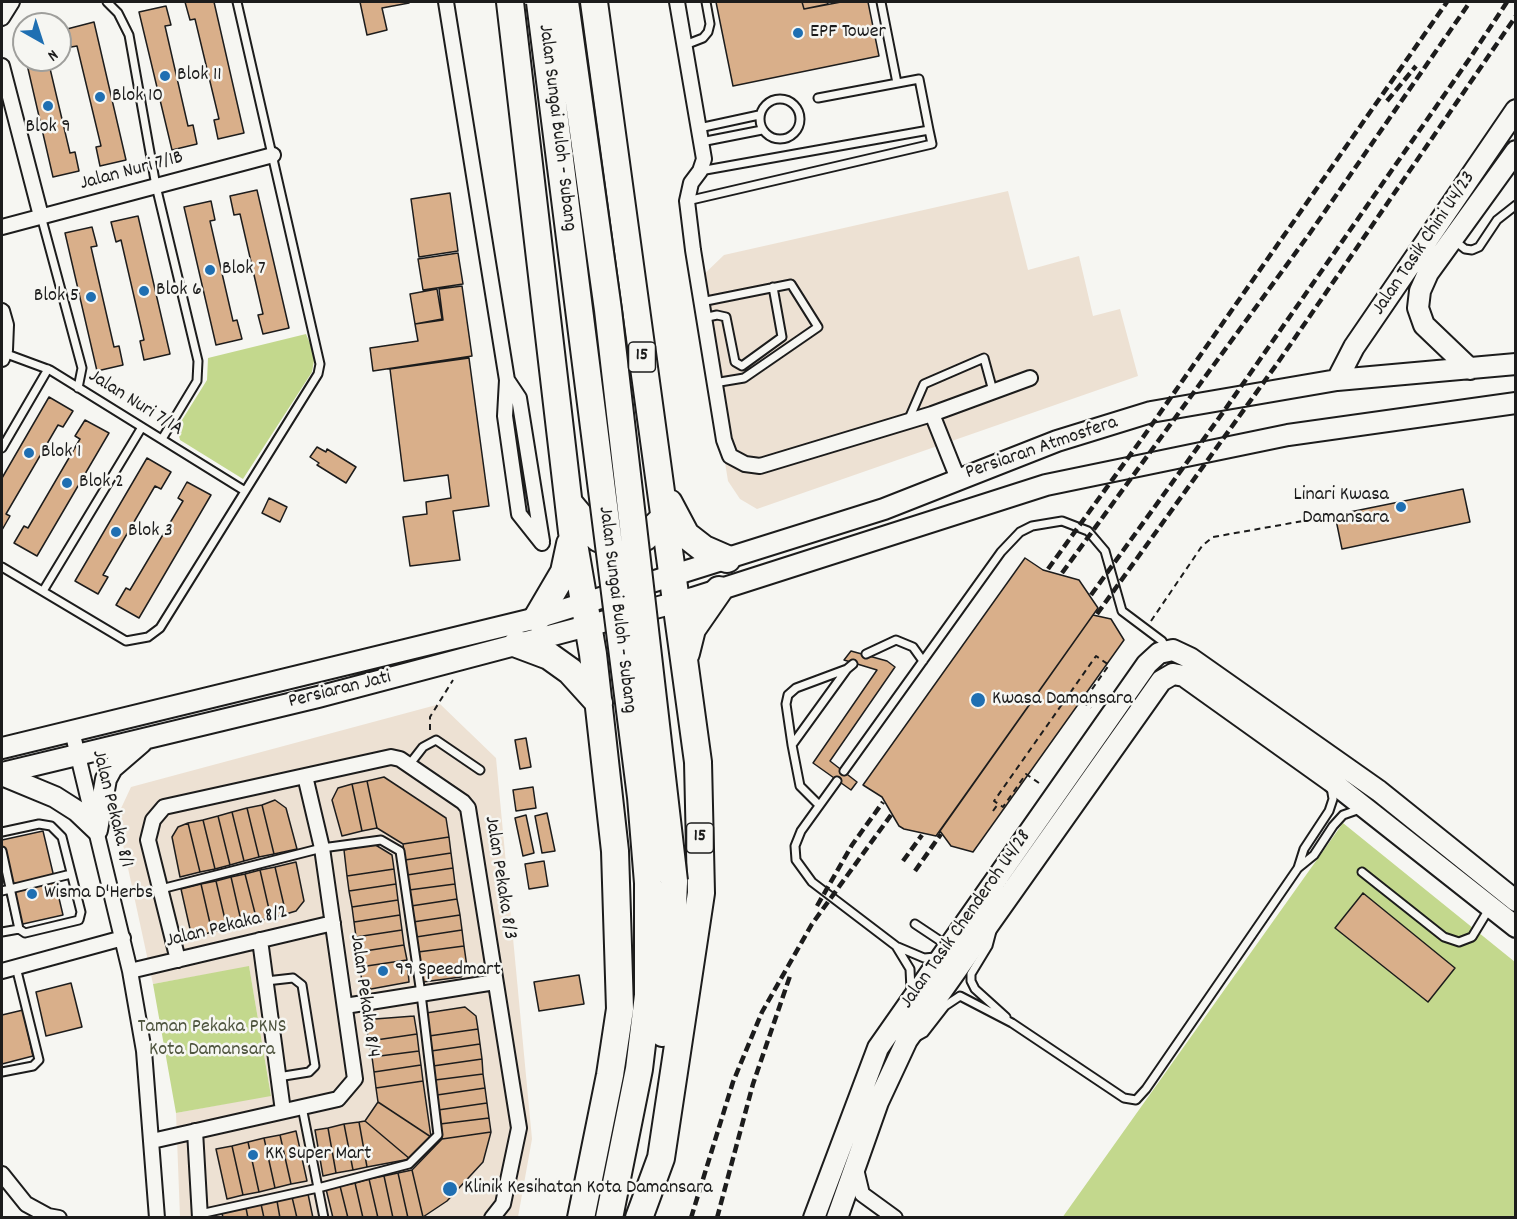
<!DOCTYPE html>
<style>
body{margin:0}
#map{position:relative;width:1517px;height:1219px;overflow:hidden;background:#f6f6f2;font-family:Dekko,sans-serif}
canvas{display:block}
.frame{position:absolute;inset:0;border:3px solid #1c1c1c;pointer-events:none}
.north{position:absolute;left:12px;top:12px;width:60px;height:60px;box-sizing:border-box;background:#f6f6f2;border:2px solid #9f9f9c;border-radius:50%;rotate:141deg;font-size:16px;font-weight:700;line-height:24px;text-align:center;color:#1c1c1c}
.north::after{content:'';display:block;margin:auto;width:21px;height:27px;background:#1f6fb2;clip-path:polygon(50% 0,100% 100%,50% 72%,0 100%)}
</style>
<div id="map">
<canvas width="1517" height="1219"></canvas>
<div class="frame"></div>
<div class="north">N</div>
</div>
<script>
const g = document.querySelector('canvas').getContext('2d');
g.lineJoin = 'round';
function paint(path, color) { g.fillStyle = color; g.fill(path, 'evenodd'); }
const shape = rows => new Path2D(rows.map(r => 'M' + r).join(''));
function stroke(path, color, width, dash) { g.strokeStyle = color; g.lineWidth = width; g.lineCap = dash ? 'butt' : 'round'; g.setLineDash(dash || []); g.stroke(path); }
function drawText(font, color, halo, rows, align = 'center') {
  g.font = font + ' Dekko,sans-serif'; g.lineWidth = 5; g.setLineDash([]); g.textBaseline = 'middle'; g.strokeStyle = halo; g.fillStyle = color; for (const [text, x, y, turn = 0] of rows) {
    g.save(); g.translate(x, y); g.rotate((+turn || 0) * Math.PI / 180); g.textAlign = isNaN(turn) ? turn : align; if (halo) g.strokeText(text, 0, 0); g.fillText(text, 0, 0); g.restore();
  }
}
paint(shape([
 [1008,191,1028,270,1079,256,1093,316,1120,309,1138,376,757,509,740,499,728,481,696,282,724,255],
 [440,704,496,758,532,1139,518,1217,180,1217,176,1113,271,1095,249,967,153,984,117,817,131,787]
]), '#ede1d3');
paint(shape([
 [306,334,315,355,312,372,243,479,180,440,177,428,207,380,208,358],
 [1343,823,1515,962,1515,1217,1062,1218],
 [249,966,271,1096,176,1113,153,984]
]), '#c3d88d');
const building = shape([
 [185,2,214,2,244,133,218,139,214,120,219,119,195,19,190,20,185,2],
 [360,2,409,2,409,3,382,8,387,30,367,35,360,2],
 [716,2,802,2,804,9,841,2,868,2,879,56,733,86,716,2],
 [802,2,827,2,828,4,804,9,802,2],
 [166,6,171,25,165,26,188,126,193,125,197,144,172,150,139,12,166,6],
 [94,22,126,160,100,166,96,147,101,146,77,46,71,47,67,29,94,22],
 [26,60,48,60,70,153,75,152,79,171,53,177,26,60],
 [257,190,289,328,263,334,258,315,263,314,240,214,234,215,230,196,257,190],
 [450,193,458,251,419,257,411,199,450,193],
 [211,201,215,220,210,221,233,321,237,320,242,339,216,345,184,207,211,201],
 [138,216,170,354,144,360,140,341,144,340,121,240,116,242,111,222,138,216],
 [92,227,97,246,91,247,114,347,119,346,123,365,97,371,65,233,92,227],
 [458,253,463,284,423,290,418,259,458,253],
 [462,286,472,356,373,371,370,348,418,341,415,324,443,320,439,289,462,286],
 [437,289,442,319,415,324,410,294,437,289],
 [469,358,489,506,453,511,460,560,410,566,403,517,427,514,426,502,451,498,448,475,404,481,390,369,469,358],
 [49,397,73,411,63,427,58,425,6,514,10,516,2,530,2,478,49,397],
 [85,420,109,433,37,556,14,543,24,526,28,528,80,439,75,436,85,420],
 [317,447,326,452,327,449,356,467,346,483,317,465,319,463,310,457,317,447],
 [147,458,171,472,161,489,155,486,103,575,108,577,98,594,75,581,147,458],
 [187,482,211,495,139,618,116,605,126,588,130,590,183,501,178,498,187,482],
 [1463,489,1470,522,1342,549,1335,515,1463,489],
 [269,498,287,507,280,522,262,513,269,498],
 [1025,558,1043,570,1079,580,1098,608,936,836,904,829,899,826,882,797,863,785,1025,558],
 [1093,615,1111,619,1124,640,973,852,951,846,940,831,1093,615],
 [851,651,887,661,895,667,830,761,857,782,851,790,813,763,877,670,844,660,851,651],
 [526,738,531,767,520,769,515,740,526,738],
 [384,777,446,818,449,837,403,844,377,828,367,781,384,777],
 [367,781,377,828,362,831,352,784,367,781],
 [352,784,362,831,342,836,332,800,338,788,352,784],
 [533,787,536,808,516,811,513,790,533,787],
 [275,800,286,808,297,849,274,854,262,805,275,800],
 [262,805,274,854,259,857,247,808,262,805],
 [247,808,259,857,244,861,232,812,247,808],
 [232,812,244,861,230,865,218,816,232,812],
 [547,813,555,851,542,853,535,816,547,813],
 [526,815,534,853,523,856,515,818,526,815],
 [218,816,230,865,215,869,203,820,218,816],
 [203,820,215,869,200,872,188,823,203,820],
 [188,823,200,872,180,877,172,837,178,827,188,823],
 [43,831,63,915,14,926,2,873,2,840,43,831],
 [449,837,451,853,405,860,403,844,449,837],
 [374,844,392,855,394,869,347,876,344,850,374,844],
 [451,853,453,868,407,875,405,860,451,853],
 [544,861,548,886,529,889,525,864,544,861],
 [296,862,304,901,296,911,286,914,275,867,296,862],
 [275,867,286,914,271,918,260,870,275,867],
 [453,868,455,884,409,890,407,875,453,868],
 [394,869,396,884,349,891,347,876,394,869],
 [260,870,271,918,257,921,245,874,260,870],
 [245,874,257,921,242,925,231,877,245,874],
 [231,877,242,925,227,928,216,881,231,877],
 [216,881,227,928,212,932,201,884,216,881],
 [201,884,212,932,201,935,190,929,181,889,201,884],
 [396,884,398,900,352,907,349,891,396,884],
 [455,884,457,899,411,906,409,890,455,884],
 [1363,893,1455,968,1428,1002,1335,928,1363,893],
 [457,899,460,915,413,922,411,906,457,899],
 [398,900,400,915,354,922,352,907,398,900],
 [400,915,402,930,356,937,354,922,400,915],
 [460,915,462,930,416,937,413,922,460,915],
 [402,930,404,945,358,952,356,937,402,930],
 [462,930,464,946,418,952,416,937,462,930],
 [404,945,407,960,360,967,358,952,404,945],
 [464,946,467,967,461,977,423,982,418,952,464,946],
 [407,960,409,982,371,989,362,982,360,967,407,960],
 [579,975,584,1004,539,1011,534,982,579,975],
 [71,983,82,1027,46,1036,36,992,71,983],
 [465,1007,476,1016,478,1029,429,1036,426,1013,465,1007],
 [23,1010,33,1056,2,1064,2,1015,23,1010],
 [414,1016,417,1034,369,1041,367,1031,375,1019,414,1016],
 [478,1029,480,1044,431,1051,429,1036,478,1029],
 [417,1034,419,1051,372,1057,369,1041,417,1034],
 [480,1044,482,1059,433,1066,431,1051,480,1044],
 [419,1051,421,1065,374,1072,372,1057,419,1051],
 [482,1059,483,1074,435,1080,433,1066,482,1059],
 [421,1065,423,1081,376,1088,374,1072,421,1065],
 [483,1074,485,1088,437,1095,435,1080,483,1074],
 [423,1081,431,1137,378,1102,376,1088,423,1081],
 [485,1088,487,1103,438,1110,437,1095,485,1088],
 [378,1102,431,1137,410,1159,365,1121,378,1102],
 [487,1103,489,1118,440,1124,438,1110,487,1103],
 [489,1118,491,1132,442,1139,440,1124,489,1118],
 [365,1121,410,1159,367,1167,359,1122,365,1121],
 [359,1122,367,1167,353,1170,344,1124,359,1122],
 [344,1124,353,1170,336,1173,328,1128,344,1124],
 [328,1128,336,1173,323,1176,315,1130,328,1128],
 [296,1131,307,1181,291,1184,280,1135,296,1131],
 [491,1132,483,1162,447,1201,423,1217,412,1170,442,1139,491,1132],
 [280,1135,291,1184,275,1188,264,1138,280,1135],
 [264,1138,275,1188,259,1192,248,1142,264,1138],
 [248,1142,259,1192,243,1195,232,1146,248,1142],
 [232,1146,243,1195,227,1199,216,1149,232,1146],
 [412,1170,423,1217,419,1218,408,1218,398,1173,412,1170],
 [398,1173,408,1218,393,1218,384,1176,398,1173],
 [384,1176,393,1218,378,1218,369,1179,384,1176],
 [369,1179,378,1218,363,1218,355,1183,369,1179],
 [355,1183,363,1218,348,1218,340,1186,355,1183],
 [340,1186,348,1218,333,1218,326,1189,340,1186],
 [308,1194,313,1218,297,1218,292,1197,308,1194],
 [292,1197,297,1218,280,1218,277,1201,292,1197],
 [277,1201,280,1218,264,1218,261,1204,277,1201],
 [261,1204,264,1218,248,1218,246,1208,261,1204],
 [246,1208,248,1218,223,1218,222,1213,246,1208]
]);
paint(building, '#d9af8a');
stroke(building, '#1c1c1c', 1.5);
const lane = shape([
 [107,2,118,13,129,35,156,186,198,361,197,381,162,439],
 [881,2,897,83],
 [685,45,703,38,708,32,710,24,706,2],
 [818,98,919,79,929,130],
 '760 119a20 20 0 1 1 40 0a20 20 0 1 1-40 0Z',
 [699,128,759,115],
 [701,142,762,130],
 [687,201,932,144,929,130,700,171],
 [41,216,82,368,78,388],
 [1455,241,1465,249,1472,250,1479,247,1497,220,1516,205],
 [701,302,791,284,818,327,744,378,714,383],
 [703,318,717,315,726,317,735,362,742,366,782,337,773,287],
 [4,353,50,370,245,491],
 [908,421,924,384,984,358,993,391],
 [2,448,48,369],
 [2,567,126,641,148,637,160,628,318,374,320,364,237,2],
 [43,591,142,427],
 [866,654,896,640,913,647,923,661],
 [792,745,786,704,788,695,796,688,847,669],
 [409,765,423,747,436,740,480,770],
 [844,771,1001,552,1020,532,1032,526,1062,521,1088,531,1105,551,1122,611,1162,641,1167,650],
 [837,781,801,831,795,846,796,860,812,882,896,946,910,969,911,990],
 [819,805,800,786,792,745,847,669,853,664],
 [2,832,39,824,51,826,62,837,81,912,79,920,25,933,19,929,2,932],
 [2,851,19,929],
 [1298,868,1304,849,1329,811,1333,799,1331,787],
 [1362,872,1444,937,1459,942,1472,937,1489,909],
 [161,889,322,848,381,840,400,851,421,994,438,1135,409,1164,318,1188,200,1214],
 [2,891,71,874],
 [915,924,948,946],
 [992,931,988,946,971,974,971,981,975,989,1006,1017],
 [898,947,924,958,936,957],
 [266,981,293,978,302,985,315,1066,309,1072,278,1077],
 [915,1038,924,1033,945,1006,960,996,1012,1023,1124,1098,1136,1100,1146,1089,1298,868,1314,855,1333,826,1343,815,1360,809],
 [2,1072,33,1066,39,1060,16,967],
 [302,1107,324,1218]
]);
const street = shape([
 [446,2,507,380,505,416,519,514,542,543],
 [677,2,704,159,700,171,691,183,687,201,693,250,724,440,730,456,745,464,760,466,932,414,958,479],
 [2,18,12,2],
 [2,66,41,216],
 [2,227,273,155],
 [2,311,6,325,5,350,2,359],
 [507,380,519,398,542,541],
 [932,414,1030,378],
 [72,731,130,971,144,1051,157,1218],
 [260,940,283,1111],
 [178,960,148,840,153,820,164,807,391,757,400,759,463,802,468,808,519,1128,503,1204,492,1218],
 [2,971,123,938],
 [130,971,333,923],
 [345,1006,495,982],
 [195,1131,200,1218],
 [152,1141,338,1099,355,1079,322,848,305,776],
 [856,1169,862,1194,895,1218],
 [2,1174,26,1204,48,1216,59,1218]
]);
const secondary = shape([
 [1470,369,1424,325,1418,308,1420,291,1428,273,1516,151],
 [1337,380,1354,347,1516,110],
 [1173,674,1184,676,1331,781,1516,927],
 [2,748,537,618,884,509,1057,441,1151,412,1337,380,1516,364],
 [2,773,318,697,693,598,1046,485,1288,435,1516,403],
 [2,775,55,797,77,811,97,830],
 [97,830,106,779,112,768,141,743],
 [814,1218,878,1048,1147,664,1159,653,1173,650,1190,658,1379,791,1516,901],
 [837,1218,878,1102,907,1040,1161,681,1173,674]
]);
const highway = shape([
 [510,2,572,532,593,654,615,851,620,1009,610,1075,581,1218],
 [594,2,698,762,701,893,661,1158,639,1218],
 [569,503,598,538,612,544,630,545,645,537,664,518],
 [669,503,686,535,704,549,727,559],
 [537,618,564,572,570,544],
 [517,644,549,656,570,671,599,703],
 [686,653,692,629,719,590],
 [663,1033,671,958,674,881],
 [609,1218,639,1069,648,995,648,883]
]);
stroke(lane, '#1c1c1c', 11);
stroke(street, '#1c1c1c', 18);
stroke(secondary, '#1c1c1c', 24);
stroke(highway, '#1c1c1c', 30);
stroke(shape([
 [1151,621,1202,546,1213,537,1320,518],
 [430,730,430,717,453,680],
 [1039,783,1026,774,1003,807,994,801,1096,656,1109,665,1083,702,1091,708],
 [993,811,998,804]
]), '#1c1c1c', 2, [6, 4.5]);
stroke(lane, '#f6f6f2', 7);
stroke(street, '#f6f6f2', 14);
stroke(secondary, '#f6f6f2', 20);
stroke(highway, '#f6f6f2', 26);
stroke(shape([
 [1387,101,1416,66],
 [1048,569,1146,433,1447,2],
 [1062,573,1310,233,1470,2],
 [1091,595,1224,411,1470,58,1507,2],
 [1097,614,1279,361,1516,16],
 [903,861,922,835],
 [915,871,941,834],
 [817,906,852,845,883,802],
 [691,1218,733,1082,762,1012,812,924,891,815],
 [717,1218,753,1084,791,973]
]), '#1c1c1c', 4.5, [9, 4.5]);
const highwayBridge = shape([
 [540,2,641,797,648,883],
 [565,2,608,310,674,881]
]);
stroke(highwayBridge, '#1c1c1c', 30, []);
stroke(highwayBridge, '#f6f6f2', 26);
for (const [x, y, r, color] of [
 [798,33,6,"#1f6fb2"],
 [165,76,6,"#1f6fb2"],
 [100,97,6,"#1f6fb2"],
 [48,106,6,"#1f6fb2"],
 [210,270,6,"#1f6fb2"],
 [144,291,6,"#1f6fb2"],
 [91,297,6,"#1f6fb2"],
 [29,453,6,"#1f6fb2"],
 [67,483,6,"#1f6fb2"],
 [1401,507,6,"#1f6fb2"],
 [116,532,6,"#1f6fb2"],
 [978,700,8,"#1f6fb2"],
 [32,894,6,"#1f6fb2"],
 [383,971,6,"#1f6fb2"],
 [253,1155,6,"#1f6fb2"],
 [450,1189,8,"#1f6fb2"]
]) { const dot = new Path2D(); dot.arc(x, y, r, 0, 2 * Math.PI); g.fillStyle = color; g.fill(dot); stroke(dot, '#f6f6f2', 2); }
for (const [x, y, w] of [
 [642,357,27],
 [700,838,27]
]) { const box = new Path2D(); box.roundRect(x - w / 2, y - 15, w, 30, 4.5); g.fillStyle = '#f6f6f2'; g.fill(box); stroke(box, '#1c1c1c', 1.5); }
drawText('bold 18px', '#1c1c1c', null, [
 ["15",642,357],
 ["15",700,838]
]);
drawText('20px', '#1c1c1c', '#f6f6f2', [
 ["EPF Tower",810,33],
 ["Blok 11",177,76],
 ["Blok 10",112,97],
 ["Blok 9",48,128,"center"],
 ["Blok 7",222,270],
 ["Blok 6",156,291],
 ["Blok 5",79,297,"right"],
 ["Blok 1",41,453],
 ["Blok 2",79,483],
 ["Linari Kwasa",1389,496,"right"],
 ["Damansara",1389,519,"right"],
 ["Blok 3",128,532],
 ["Kwasa Damansara",992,700],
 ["Wisma D'Herbs",44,894],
 ["99 Speedmart",395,971],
 ["KK Super Mart",265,1155],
 ["Klinik Kesihatan Kota Damansara",464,1189]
], 'left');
drawText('20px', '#1c1c1c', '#f6f6f2', [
 ["Jalan Sungai Buloh - Subang",556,128,83],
 ["Jalan Nuri 7/1B",132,172,-15],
 ["Jalan Tasik Chini U4/23",1425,244,-56],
 ["Jalan Nuri 7/1A",135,404,32],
 ["Persiaran Atmosfera",1042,449,-19],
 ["Jalan Sungai Buloh - Subang",616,610,83],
 ["Persiaran Jati",340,691,-14],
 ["Jalan Pekaka 8/1",111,809,76],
 ["Jalan Pekaka 8/3",499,878,81],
 ["Jalan Tasik Chenderoh U4/28",967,920,-55],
 ["Jalan Pekaka 8/2",227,928,-14],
 ["Jalan Pekaka 8/4",363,996,82]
]);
drawText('20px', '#4e543e', '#f6f6f2', [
 ["Taman Pekaka PKNS",212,1028],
 ["Kota Damansara",212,1051]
]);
</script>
